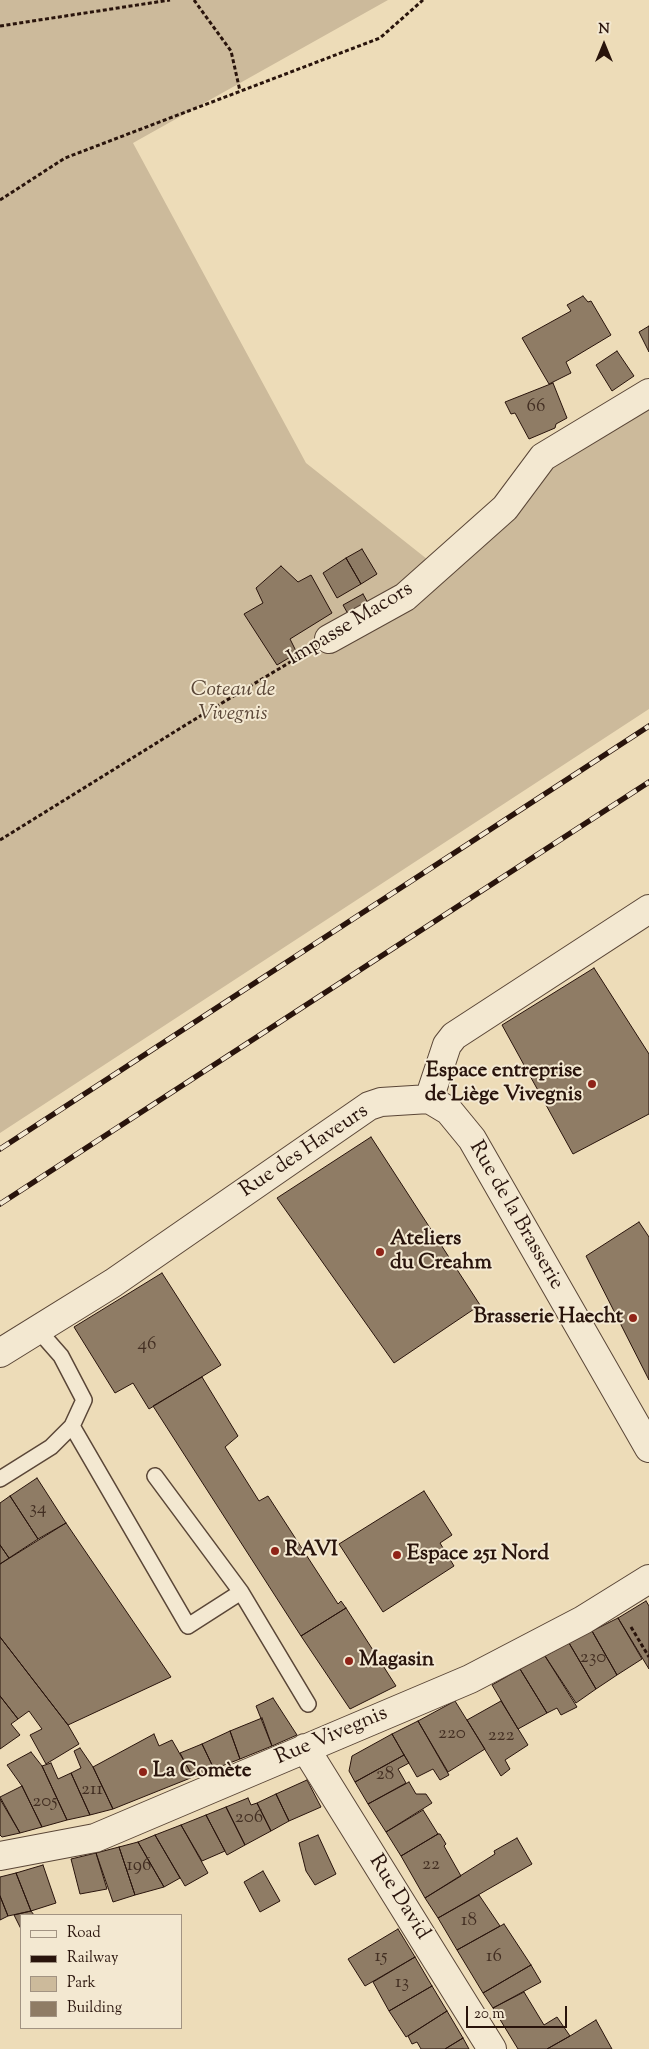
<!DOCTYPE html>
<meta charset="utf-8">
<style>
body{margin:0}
#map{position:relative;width:649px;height:2049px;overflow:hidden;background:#eddcb8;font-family:"Sorts Mill Goudy",serif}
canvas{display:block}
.legend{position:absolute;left:20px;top:1914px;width:162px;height:115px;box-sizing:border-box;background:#f3e8d1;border:1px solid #a29382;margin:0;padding:6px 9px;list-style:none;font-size:15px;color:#29140c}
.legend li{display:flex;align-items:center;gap:10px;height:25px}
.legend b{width:25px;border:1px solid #a29382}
.north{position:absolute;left:579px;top:20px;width:50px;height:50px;-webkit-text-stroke:4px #f3e8d1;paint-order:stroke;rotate:0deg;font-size:14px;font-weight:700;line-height:20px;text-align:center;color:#29140c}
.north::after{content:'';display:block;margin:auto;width:18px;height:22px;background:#29140c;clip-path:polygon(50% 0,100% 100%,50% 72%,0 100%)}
.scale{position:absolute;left:466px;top:2006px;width:101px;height:22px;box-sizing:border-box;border:2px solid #29140c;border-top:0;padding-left:6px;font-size:15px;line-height:18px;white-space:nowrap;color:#29140c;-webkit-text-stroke:4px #f3e8d1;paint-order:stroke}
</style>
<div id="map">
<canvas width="649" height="2049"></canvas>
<ul class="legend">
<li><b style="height:6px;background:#f3e8d1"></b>Road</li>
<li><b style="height:6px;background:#29140c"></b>Railway</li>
<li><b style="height:14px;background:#ccba9b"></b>Park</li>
<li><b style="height:14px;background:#8f7c65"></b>Building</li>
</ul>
<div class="north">N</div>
<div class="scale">20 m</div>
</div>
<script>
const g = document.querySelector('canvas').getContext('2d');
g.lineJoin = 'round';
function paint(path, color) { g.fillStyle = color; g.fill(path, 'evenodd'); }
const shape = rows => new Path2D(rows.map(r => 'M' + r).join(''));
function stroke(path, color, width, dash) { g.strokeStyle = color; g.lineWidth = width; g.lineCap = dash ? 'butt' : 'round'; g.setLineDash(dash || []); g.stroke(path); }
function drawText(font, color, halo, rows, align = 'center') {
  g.font = font + ' "Sorts Mill Goudy",serif'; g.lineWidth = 4; g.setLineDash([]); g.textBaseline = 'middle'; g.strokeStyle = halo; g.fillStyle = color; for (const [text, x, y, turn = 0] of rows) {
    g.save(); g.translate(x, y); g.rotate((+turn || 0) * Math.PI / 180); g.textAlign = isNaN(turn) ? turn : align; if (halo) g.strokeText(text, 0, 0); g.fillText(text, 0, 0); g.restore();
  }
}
paint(shape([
 [0,0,388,0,133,143,306,463,437,567,543,457,649,398,649,709,0,1133]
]), '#ccba9b');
const building = shape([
 [583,296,588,302,591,301,611,335,566,362,571,373,549,384,522,338,571,311,567,305,583,296],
 [649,326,649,352,639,332,649,326],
 [617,351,634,376,612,391,596,365,617,351],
 [553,383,567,418,556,424,555,428,529,439,515,413,511,414,505,402,553,383],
 [362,549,377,574,361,584,346,558,362,549],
 [346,558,361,584,337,598,323,573,346,558],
 [281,566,298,582,311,575,332,613,290,639,297,653,277,665,244,614,263,603,256,588,281,566],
 [363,594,368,603,352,621,343,605,363,594],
 [594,968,649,1054,649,1114,573,1154,502,1025,594,968],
 [371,1137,480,1305,394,1363,277,1198,371,1137],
 [639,1222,649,1237,649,1380,586,1256,639,1222],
 [162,1273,221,1365,149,1409,133,1383,115,1393,74,1327,162,1273],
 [202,1377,238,1436,225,1447,259,1501,268,1496,338,1604,341,1601,346,1608,301,1636,153,1406,202,1377],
 [37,1478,66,1523,38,1539,10,1496,37,1478],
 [424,1491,452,1535,440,1543,454,1566,383,1612,339,1544,424,1491],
 [10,1496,38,1539,9,1558,0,1545,0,1503,10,1496],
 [66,1523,171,1677,68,1725,0,1637,0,1564,66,1523],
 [0,1545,9,1558,0,1564,0,1545],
 [646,1601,649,1606,649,1669,618,1618,646,1601],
 [346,1608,396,1686,350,1709,301,1636,346,1608],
 [618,1618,642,1659,617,1675,592,1631,618,1618],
 [592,1631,617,1675,596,1689,569,1643,592,1631],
 [0,1637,68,1725,79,1744,46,1764,30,1735,42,1729,29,1711,18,1719,0,1696,0,1637],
 [569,1643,596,1689,576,1703,545,1656,569,1643],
 [545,1656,577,1707,561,1715,557,1708,547,1713,520,1669,545,1656],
 [520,1669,547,1713,518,1729,492,1685,520,1669],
 [0,1696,18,1719,11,1724,20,1735,0,1749,0,1696],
 [273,1698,297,1735,272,1746,256,1706,273,1698],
 [455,1701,485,1749,448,1772,418,1721,455,1701],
 [501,1701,528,1745,505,1760,510,1769,501,1776,467,1720,501,1701],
 [262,1718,272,1746,240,1759,230,1731,262,1718],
 [418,1721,449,1775,440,1780,433,1769,417,1777,392,1734,418,1721],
 [230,1731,240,1759,214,1769,202,1744,230,1731],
 [154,1734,159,1746,172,1740,193,1777,113,1809,93,1767,154,1734],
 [392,1734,404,1755,355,1782,349,1771,352,1756,392,1734],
 [202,1744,214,1769,193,1777,180,1753,202,1744],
 [80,1748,93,1767,113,1809,90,1815,71,1773,81,1768,74,1751,80,1748],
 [31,1752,42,1766,67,1820,42,1827,22,1786,7,1765,31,1752],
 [404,1755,409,1763,398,1769,406,1783,368,1804,355,1782,404,1755],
 [51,1763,58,1779,71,1773,90,1815,67,1820,42,1766,51,1763],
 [307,1780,321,1807,289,1821,276,1794,307,1780],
 [409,1782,416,1794,426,1794,432,1803,386,1832,368,1804,409,1782],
 [22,1786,42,1827,20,1833,0,1797,22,1786],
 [276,1794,289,1821,271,1831,257,1803,276,1794],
 [248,1798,251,1805,257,1803,271,1831,245,1845,226,1807,248,1798],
 [0,1799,20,1833,2,1837,0,1835,0,1799],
 [226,1807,245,1845,227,1855,206,1815,226,1807],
 [423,1810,438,1834,401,1856,386,1832,423,1810],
 [206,1815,225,1851,202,1861,181,1825,206,1815],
 [181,1825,208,1873,185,1886,155,1835,181,1825],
 [438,1834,440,1834,446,1844,444,1846,461,1876,425,1898,401,1856,438,1834],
 [155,1835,180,1878,164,1887,138,1842,155,1835],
 [318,1835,336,1874,315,1885,306,1871,299,1843,318,1835],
 [517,1838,532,1864,438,1918,425,1898,495,1854,494,1851,517,1838],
 [138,1842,164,1887,135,1895,119,1847,138,1842],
 [119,1847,135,1895,113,1902,96,1853,119,1847],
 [96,1853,107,1889,80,1894,71,1859,96,1853],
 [43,1865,56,1903,31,1911,16,1873,43,1865],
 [263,1871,280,1901,260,1912,244,1882,263,1871],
 [16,1873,31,1911,8,1916,0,1896,0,1877,16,1873],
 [479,1895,500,1926,457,1950,438,1918,479,1895],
 [0,1896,8,1916,0,1920,0,1896],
 [31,1911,34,1915,21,1915,21,1929,14,1915,31,1911],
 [504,1924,531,1965,483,1993,457,1950,504,1924],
 [398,1929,415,1957,365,1986,348,1959,398,1929],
 [415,1957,432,1986,389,2011,373,1982,415,1957],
 [531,1965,541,1982,493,2008,483,1993,531,1965],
 [432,1986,447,2011,406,2037,389,2011,432,1986],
 [524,1992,544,2025,557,2017,570,2036,547,2049,518,2049,493,2008,524,1992],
 [447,2011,463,2038,445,2049,421,2049,417,2042,412,2044,408,2036,447,2011],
 [596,2020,612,2049,547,2049,570,2036,596,2020],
 [463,2038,469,2049,445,2049,463,2038]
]);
paint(building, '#8f7c65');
stroke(building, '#29140c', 1);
const lane = shape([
 [72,1426,188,1626,241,1592,308,1704],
 [155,1476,241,1592],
 [0,1479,51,1447,72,1426,84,1400,61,1356,39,1331]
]);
const street = shape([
 [329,639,405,597,505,508,543,457,649,393],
 [429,1099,449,1111,472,1139,649,1448],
 [429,1099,447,1045,454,1036,649,909],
 [0,1353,113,1283,369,1106,381,1102,429,1099],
 [305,1748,492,2049],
 [0,1856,95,1838,470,1679,583,1620,649,1579]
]);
stroke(lane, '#5a4637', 18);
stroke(street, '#5a4637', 30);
stroke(shape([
 [194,0,231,51,240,91],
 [0,26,170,0],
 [0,200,65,158,380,38,423,0],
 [0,840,192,721,302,655],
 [631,1627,649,1657]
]), '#29140c', 3, [4, 2.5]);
stroke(lane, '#f3e8d1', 15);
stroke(street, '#f3e8d1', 28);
const rail = shape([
 [0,1149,649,726],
 [0,1204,649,782]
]);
stroke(rail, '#29140c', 5.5);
stroke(rail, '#f3e8d1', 4, [11]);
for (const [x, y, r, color] of [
 [592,1084,5,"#8f2418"],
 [380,1252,5,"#8f2418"],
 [633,1318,5,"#8f2418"],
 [275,1551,5,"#8f2418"],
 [397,1555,5,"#8f2418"],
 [349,1661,5,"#8f2418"],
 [143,1772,5,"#8f2418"]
]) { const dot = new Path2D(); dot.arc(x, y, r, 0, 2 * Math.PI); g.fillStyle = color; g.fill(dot); stroke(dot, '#f3e8d1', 2); }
drawText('19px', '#422e22', null, [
 ["66",536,408],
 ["46",147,1346],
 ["34",38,1510],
 ["230",593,1659],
 ["220",452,1735],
 ["222",501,1737],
 ["28",385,1776],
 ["211",92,1791],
 ["205",45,1803],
 ["206",249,1819],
 ["22",431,1866],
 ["196",139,1867],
 ["18",469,1922],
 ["15",381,1958],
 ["16",494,1958],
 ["13",402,1984]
]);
drawText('21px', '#29140c', '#f3e8d1', [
 ["Impasse Macors",351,625,-31],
 ["Rue des Haveurs",305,1152,-34],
 ["Rue de la Brasserie",515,1216,60],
 ["Rue Vivegnis",332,1737,-23],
 ["Rue David",398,1898,58]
]);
drawText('italic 21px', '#5a4637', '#f3e8d1', [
 ["Coteau de",233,691],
 ["Vivegnis",233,715]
]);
drawText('bold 21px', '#29140c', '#f3e8d1', [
 ["Espace entreprise",582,1072,"right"],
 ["de Liège Vivegnis",582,1096,"right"],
 ["Ateliers",390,1240],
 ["du Creahm",390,1264],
 ["Brasserie Haecht",623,1318,"right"],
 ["RAVI",285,1551],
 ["Espace 251 Nord",407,1555],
 ["Magasin",359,1661],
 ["La Comète",153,1772]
], 'left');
</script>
